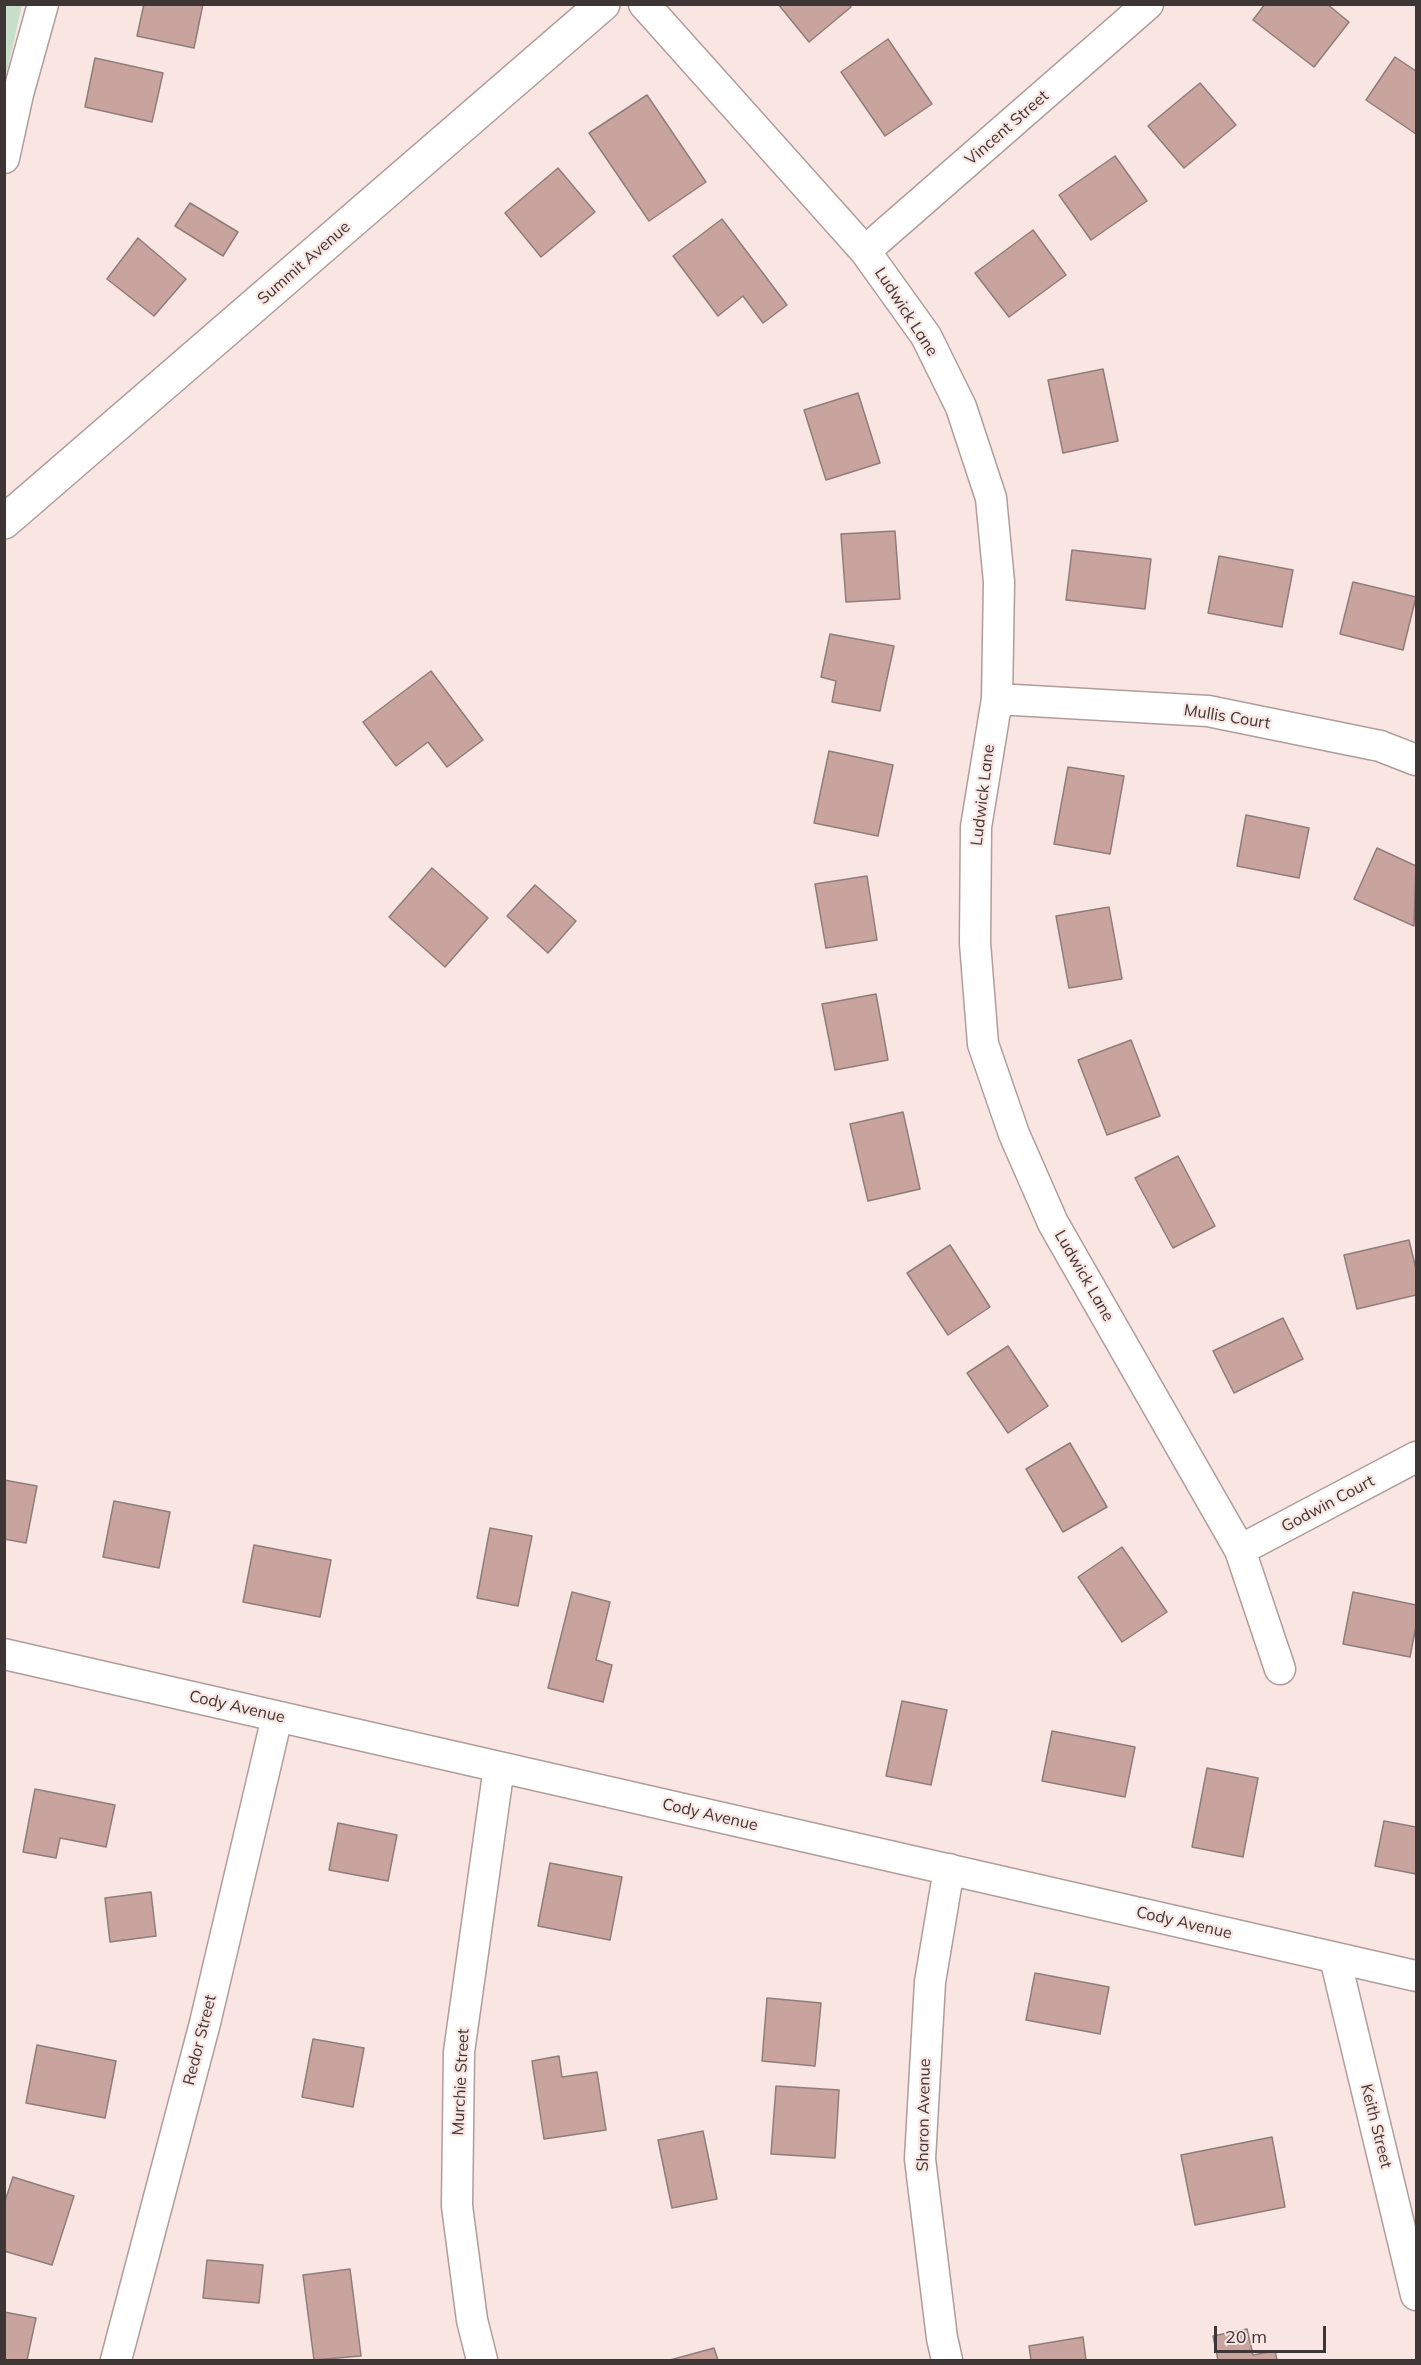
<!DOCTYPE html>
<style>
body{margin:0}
#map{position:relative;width:1421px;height:2365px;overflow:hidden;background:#f9e5e2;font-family:Mulish,sans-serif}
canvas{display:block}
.frame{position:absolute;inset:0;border:6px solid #3e3635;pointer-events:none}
.scale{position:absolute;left:1214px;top:2326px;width:112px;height:27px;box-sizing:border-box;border:3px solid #3e3635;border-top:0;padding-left:8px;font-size:18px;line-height:21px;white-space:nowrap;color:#3e3635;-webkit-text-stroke:4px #f9e5e2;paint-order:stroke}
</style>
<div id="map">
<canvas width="1421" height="2365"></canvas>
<div class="frame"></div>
<div class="scale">20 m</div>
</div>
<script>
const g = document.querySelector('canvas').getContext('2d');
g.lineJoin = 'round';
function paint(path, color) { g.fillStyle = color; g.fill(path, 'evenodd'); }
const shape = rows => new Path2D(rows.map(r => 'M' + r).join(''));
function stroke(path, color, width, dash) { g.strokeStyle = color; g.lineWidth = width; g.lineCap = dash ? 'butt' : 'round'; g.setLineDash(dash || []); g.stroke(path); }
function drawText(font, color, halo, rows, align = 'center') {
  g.font = font + ' Mulish,sans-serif'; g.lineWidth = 4.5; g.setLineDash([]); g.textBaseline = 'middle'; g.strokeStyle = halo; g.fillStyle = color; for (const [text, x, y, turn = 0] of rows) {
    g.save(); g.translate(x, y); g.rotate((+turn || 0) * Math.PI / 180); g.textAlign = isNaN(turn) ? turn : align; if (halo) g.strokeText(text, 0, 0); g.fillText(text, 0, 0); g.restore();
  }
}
paint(shape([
 [5,4,22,5,5,79,4,5]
]), '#c5dfcb');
const building = shape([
 [144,4,203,4,194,48,137,36,144,4],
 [778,4,849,4,851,7,809,42,778,4],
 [1265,4,1327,4,1349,22,1314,67,1253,20,1265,4],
 [888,39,932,104,885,136,841,72,888,39],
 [1395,57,1416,71,1416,134,1366,100,1395,57],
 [95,58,163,73,152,122,85,107,95,58],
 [1200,83,1236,125,1184,168,1148,126,1200,83],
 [647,95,706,182,649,221,589,133,647,95],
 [1115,156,1147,201,1091,240,1059,195,1115,156],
 [558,168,595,212,541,257,505,213,558,168],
 [190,203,238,232,223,256,175,226,190,203],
 [722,219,787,305,763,323,743,296,718,316,673,256,722,219],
 [1033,230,1066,275,1009,317,975,273,1033,230],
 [138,238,186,279,154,316,107,279,138,238],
 [1103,369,1118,441,1063,453,1048,380,1103,369],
 [858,393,880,463,826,480,804,410,858,393],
 [895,531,900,599,846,602,841,534,895,531],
 [1072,550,1151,559,1145,609,1066,600,1072,550],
 [1219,556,1293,570,1282,627,1208,613,1219,556],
 [1353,582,1416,597,1403,650,1340,634,1353,582],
 [830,634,894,646,880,711,832,702,836,681,821,677,830,634],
 [431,671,483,740,447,767,428,742,396,766,363,722,431,671],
 [829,751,893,765,878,836,814,823,829,751],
 [1068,767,1124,776,1110,854,1054,844,1068,767],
 [1246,815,1309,828,1299,878,1237,866,1246,815],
 [1377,848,1416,866,1414,926,1354,899,1377,848],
 [432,868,488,918,445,967,389,917,432,868],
 [867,876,877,940,826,948,815,884,867,876],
 [535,885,576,921,548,953,507,916,535,885],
 [1109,907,1122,979,1069,988,1056,916,1109,907],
 [876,994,888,1060,835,1070,822,1004,876,994],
 [1131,1040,1160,1116,1107,1135,1078,1060,1131,1040],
 [903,1112,920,1189,868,1201,850,1124,903,1112],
 [1178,1156,1215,1226,1173,1248,1135,1178,1178,1156],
 [1409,1240,1416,1269,1416,1295,1357,1309,1344,1255,1409,1240],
 [950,1245,990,1307,948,1335,907,1273,950,1245],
 [1283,1318,1303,1359,1234,1393,1213,1351,1283,1318],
 [1008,1346,1048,1406,1008,1433,967,1373,1008,1346],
 [1070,1443,1107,1507,1063,1532,1026,1469,1070,1443],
 [4,1480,37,1486,26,1543,4,1539,4,1480],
 [114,1501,170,1512,159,1568,103,1557,114,1501],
 [490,1528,532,1536,518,1606,477,1598,490,1528],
 [254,1545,331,1560,320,1617,243,1602,254,1545],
 [1122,1547,1167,1612,1122,1642,1078,1577,1122,1547],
 [572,1592,610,1602,596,1660,612,1665,603,1702,548,1688,572,1592],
 [1353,1592,1416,1605,1416,1626,1410,1657,1343,1644,1353,1592],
 [902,1701,947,1710,931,1785,886,1776,902,1701],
 [1052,1731,1135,1747,1125,1797,1042,1781,1052,1731],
 [1207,1768,1258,1778,1243,1857,1192,1847,1207,1768],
 [35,1789,115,1805,106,1847,60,1838,56,1858,23,1852,35,1789],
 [1384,1821,1416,1827,1416,1874,1375,1866,1384,1821],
 [338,1823,397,1835,388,1881,329,1870,338,1823],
 [550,1863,622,1877,610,1940,538,1926,550,1863],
 [151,1892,156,1936,110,1942,105,1898,151,1892],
 [1035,1973,1109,1987,1100,2034,1026,2020,1035,1973],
 [767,1998,821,2003,815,2066,762,2061,767,1998],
 [313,2039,364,2048,353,2107,302,2097,313,2039],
 [37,2045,116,2061,105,2118,26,2103,37,2045],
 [559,2056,562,2077,597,2072,606,2130,544,2139,532,2061,559,2056],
 [776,2086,839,2090,835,2158,771,2154,776,2086],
 [703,2131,717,2199,672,2208,658,2140,703,2131],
 [1272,2137,1285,2207,1195,2225,1181,2155,1272,2137],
 [13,2177,74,2196,52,2265,4,2251,4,2204,13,2177],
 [207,2260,263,2265,259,2303,203,2298,207,2260],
 [350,2269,361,2356,314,2360,303,2275,350,2269],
 [4,2312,36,2318,27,2360,4,2360,4,2312],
 [1247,2329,1253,2355,1275,2351,1277,2360,1218,2360,1213,2336,1247,2329],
 [1083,2337,1086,2360,1031,2360,1029,2346,1083,2337],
 [714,2348,718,2360,670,2360,714,2348]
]);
paint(building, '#c9a49e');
stroke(building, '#8f7d7a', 1.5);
const street = shape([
 [644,4,865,251,926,336,961,407,991,498,999,582,997,699,976,827,975,943,983,1044,1014,1134,1053,1223,1240,1550,1280,1669],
 [4,158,18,94,43,4],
 [865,251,1148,4],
 [997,699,1208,711,1380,746,1416,760],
 [1240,1550,1416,1457],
 [4,1654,1416,1976],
 [1335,1958,1416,2295],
 [116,2360,205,2023,277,1717],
 [482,2360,472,2320,457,2206,459,2052,499,1767],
 [947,2360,942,2338,920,2159,930,1982,949,1869]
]);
const secondary = shape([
 [4,522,603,4]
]);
stroke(street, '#b09d9a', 33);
stroke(secondary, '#b09d9a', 36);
stroke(street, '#fff', 30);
stroke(secondary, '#fff', 33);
drawText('16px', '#3e3635', '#f9e5e2', [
 ["Vincent Street",1007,128,-41],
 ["Summit Avenue",304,263,-41],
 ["Ludwick Lane",906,312,57],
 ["Mullis Court",1227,717,9],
 ["Ludwick Lane",983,795,-83],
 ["Ludwick Lane",1084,1276,60],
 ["Godwin Court",1328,1504,-28],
 ["Cody Avenue",237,1707,13],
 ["Cody Avenue",710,1815,13],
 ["Cody Avenue",1184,1923,13],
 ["Redor Street",200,2040,-76],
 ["Murchie Street",461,2082,-87],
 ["Sharon Avenue",924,2115,-89],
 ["Keith Street",1376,2126,76]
]);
</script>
